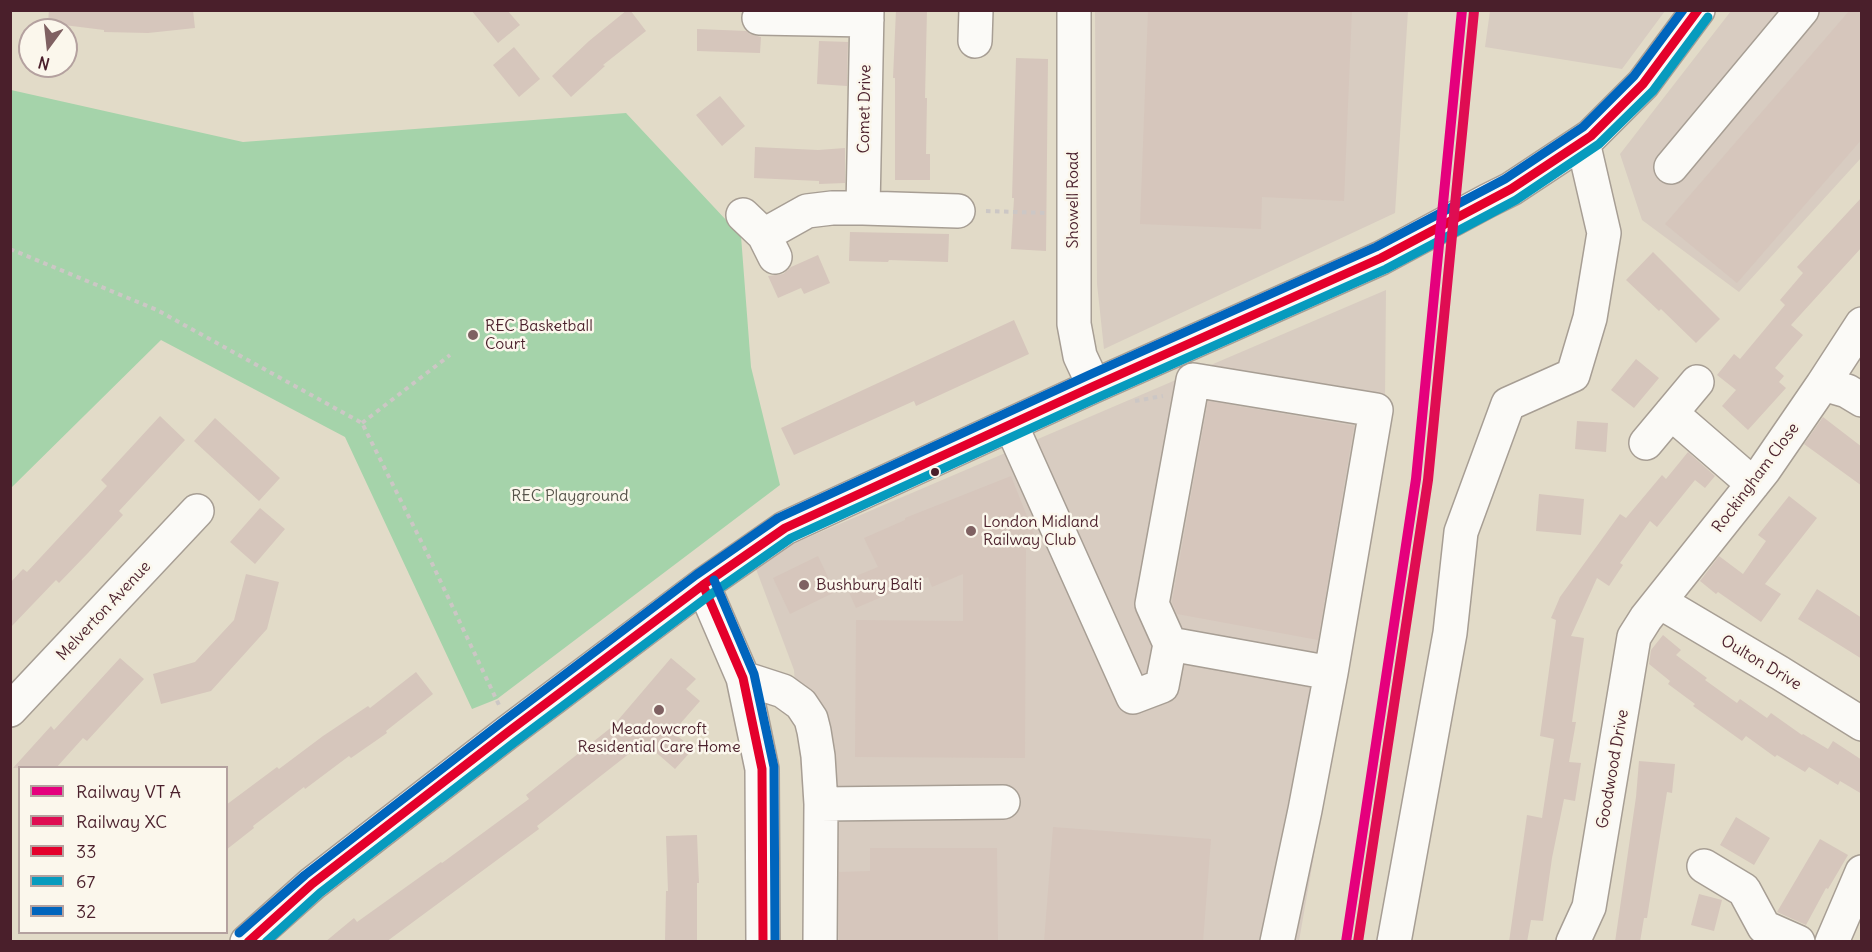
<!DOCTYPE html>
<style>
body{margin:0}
#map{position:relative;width:1872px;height:952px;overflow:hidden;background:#e2dbc8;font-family:Delius,sans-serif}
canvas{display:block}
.frame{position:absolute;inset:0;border:12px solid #4a1f2b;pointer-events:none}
.legend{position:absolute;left:18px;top:766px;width:210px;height:168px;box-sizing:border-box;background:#fbf7ec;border:2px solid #b4a19f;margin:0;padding:8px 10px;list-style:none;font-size:18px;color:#4a1f2b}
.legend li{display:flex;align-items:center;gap:12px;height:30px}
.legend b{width:30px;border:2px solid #b4a19f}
.north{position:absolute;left:18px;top:18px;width:60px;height:60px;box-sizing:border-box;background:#fbf7ec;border:2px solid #b4a19f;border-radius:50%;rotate:195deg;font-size:16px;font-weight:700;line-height:24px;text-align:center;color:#4a1f2b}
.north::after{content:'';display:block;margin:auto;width:21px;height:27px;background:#7f6162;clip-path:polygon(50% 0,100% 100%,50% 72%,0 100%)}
</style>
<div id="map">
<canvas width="1872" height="952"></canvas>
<div class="frame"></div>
<ul class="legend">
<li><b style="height:8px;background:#e5007d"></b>Railway VT A</li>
<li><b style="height:8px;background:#df0d52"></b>Railway XC</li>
<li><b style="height:8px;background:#e4002b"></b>33</li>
<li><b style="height:8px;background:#079bbe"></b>67</li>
<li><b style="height:8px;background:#0065bd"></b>32</li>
</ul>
<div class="north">N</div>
</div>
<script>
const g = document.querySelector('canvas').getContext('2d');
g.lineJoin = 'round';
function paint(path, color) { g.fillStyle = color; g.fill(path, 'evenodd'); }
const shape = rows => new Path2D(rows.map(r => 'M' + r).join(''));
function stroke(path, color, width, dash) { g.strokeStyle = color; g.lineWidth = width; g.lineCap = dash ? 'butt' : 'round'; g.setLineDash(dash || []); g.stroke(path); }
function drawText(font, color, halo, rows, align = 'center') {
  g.font = font + ' Delius,sans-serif'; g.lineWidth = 5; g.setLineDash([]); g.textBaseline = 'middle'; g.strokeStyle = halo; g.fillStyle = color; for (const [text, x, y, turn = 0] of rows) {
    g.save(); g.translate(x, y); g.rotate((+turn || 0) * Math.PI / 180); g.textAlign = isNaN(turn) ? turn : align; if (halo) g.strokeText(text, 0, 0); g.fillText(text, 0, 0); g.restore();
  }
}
paint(shape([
 [1095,11,1408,11,1395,213,1104,349,1097,284],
 [1490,11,1490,10,1665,11,1622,69,1485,47],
 [1731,11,1861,11,1861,158,1739,292,1642,220,1620,154],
 [1386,290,1385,399,1346,672,1299,941,809,941,810,907,794,670,753,561]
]), '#d8ccc1');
paint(shape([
 [11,90,243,142,626,113,741,236,751,367,780,485,497,699,472,709,345,437,161,340,11,488]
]), '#a5d3aa');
paint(shape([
 [49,10,193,10,195,28,148,33,104,32,104,30,48,23],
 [471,10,507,10,520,25,498,43],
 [627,10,630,10,646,31,603,65,605,66,571,97,552,76,589,41],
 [896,10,927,10,925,98,927,98,926,154,930,154,930,180,895,180,895,78,893,78],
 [1148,10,1352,10,1344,201,1262,197,1261,229,1140,224],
 [1850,10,1862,10,1862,139,1737,283,1665,224],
 [697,29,747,31,750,34,761,37,760,53,697,51],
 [819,41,848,42,847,86,817,84],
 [514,47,540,79,519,97,493,65],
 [1016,58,1048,59,1046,251,1011,249,1014,198,1012,198],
 [720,96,745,126,722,146,696,115],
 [755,147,818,150,845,148,845,183,819,184,819,181,754,178],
 [1862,197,1862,247,1791,325,1803,335,1775,368,1784,376,1779,382,1786,388,1748,430,1722,406,1736,390,1717,375,1734,354,1740,359,1785,305,1780,300,1803,273,1797,267],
 [850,232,949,234,948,262,889,260,888,262,849,261],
 [1653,252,1720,319,1696,343,1661,309,1659,311,1626,280],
 [818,255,830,283,804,294,801,288,778,298,768,276,783,274,791,267],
 [1014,320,1029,354,916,406,914,401,794,455,781,428],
 [1636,359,1659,378,1634,408,1611,390],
 [1208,401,1354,426,1318,640,1177,614,1172,602],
 [160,416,185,440,119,511,123,515,88,553,59,583,56,580,10,628,10,583,23,569,27,572,107,486,101,480],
 [1823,417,1862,447,1862,486,1804,444],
 [215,418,280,478,259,501,194,441],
 [1577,421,1608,423,1606,452,1575,449],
 [1688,452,1715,476,1705,488,1695,480,1657,527,1650,521,1620,563,1623,565,1609,586,1597,578,1571,636,1584,638,1572,722,1576,722,1569,762,1581,763,1575,801,1564,799,1552,858,1543,921,1531,920,1527,942,1509,942,1527,815,1542,818,1554,739,1540,736,1556,620,1551,618,1560,597,1620,514,1626,518,1662,475,1666,479],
 [1011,476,1038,544,1026,549,1025,758,855,757,856,620,963,621,963,574,932,587,928,577,856,608,844,581,878,567,864,538,905,520,905,518],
 [1539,494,1584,499,1581,535,1536,531],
 [1789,496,1817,518,1765,584,1781,594,1761,622,1718,592,1716,594,1700,581,1719,556,1743,574,1766,541,1758,535],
 [260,508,285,529,255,564,230,542],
 [818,556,835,592,790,614,773,578],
 [246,574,279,582,267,629,211,691,161,704,153,674,195,662,234,620],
 [1817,589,1862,618,1862,659,1798,619],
 [1663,635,1681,650,1676,655,1707,678,1705,680,1737,703,1740,699,1767,718,1771,713,1802,735,1803,734,1828,749,1833,741,1862,760,1862,794,1840,781,1838,785,1809,767,1805,772,1777,755,1775,757,1746,736,1742,741,1693,706,1695,704,1668,684,1670,681,1649,664,1651,650],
 [120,658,144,679,87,741,83,738,56,768,13,768,51,726,54,730],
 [671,658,696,679,686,689,700,701,673,732,693,749,675,769,644,742,537,826,539,829,386,942,325,942,354,918,357,922,441,862,442,863,529,799,526,795,613,726],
 [416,672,433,694,386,731,387,733,351,758,349,756,305,789,304,787,253,826,254,828,226,850,226,805,277,767,279,769,323,736,368,706,370,708],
 [1639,761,1675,764,1672,793,1667,792,1647,918,1644,918,1640,942,1615,942,1636,797],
 [1736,817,1770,838,1754,865,1720,845],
 [1053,827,1211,839,1203,942,1044,942],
 [697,835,699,883,697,883,697,942,665,942,666,891,668,891,666,836],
 [1820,839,1848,855,1828,889,1826,888,1806,925,1777,912],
 [870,848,997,848,998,942,839,942,839,872,870,871],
 [1699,894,1722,900,1714,931,1691,925]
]), '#d6c6bc');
const minor = shape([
 [867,10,863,208,958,211],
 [1074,10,1074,324,1080,356,1094,386],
 [759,18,867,20],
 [975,41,976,10],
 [1671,167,1802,10],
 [743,215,764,235,775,257],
 [764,235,807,211,832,208,863,208],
 [1823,384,1862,324],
 [1671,413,1753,484],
 [1011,425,1133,697,1162,686,1170,644,1331,673,1376,410,1193,380,1152,604,1170,644],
 [1646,443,1697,382],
 [703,585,743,678,762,769,763,942],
 [1660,602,1780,673,1862,724],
 [743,678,783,691,801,704,811,719,814,731,818,756,821,804,820,942],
 [10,710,197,511],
 [821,804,1003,802],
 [1704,866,1744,890,1764,927,1798,942],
 [247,942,312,884,508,732,703,585,785,528,1094,386,1381,258,1487,201,1511,189,1591,136,1643,84,1698,10],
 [1277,942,1305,810,1331,673],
 [1394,942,1450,633,1461,532,1508,404,1573,375,1590,318,1604,233,1583,142],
 [1573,942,1589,907,1634,637,1646,618,1764,470,1823,384,1847,391,1862,400],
 [1832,942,1862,872]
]);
stroke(minor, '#a79e94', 36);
stroke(shape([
 [986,211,1047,213],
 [10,249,157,310,362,423,429,557,499,705],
 [1135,401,1163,396],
 [362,423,450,355]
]), '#ccc7c5', 4, [4.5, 4.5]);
stroke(minor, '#fbfaf7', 33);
stroke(shape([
 [1462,11,1462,10]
]), '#b8b2b1', 4.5);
stroke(shape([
 [703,585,743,678,762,769,763,942],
 [248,942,312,884,508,732,703,585,785,528,1094,386,1381,258,1511,189,1591,136,1643,84,1698,10]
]), '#e4002b', 9);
stroke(shape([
 [266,942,320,893,515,742,710,595,791,538,1099,397,1386,269,1516,200,1599,144,1653,91,1708,17]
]), '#079bbe', 9);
stroke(shape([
 [714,580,754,674,774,767,775,942],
 [239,933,305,875,501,723,696,575,778,518,1089,375,1376,247,1505,179,1583,127,1634,76,1683,10]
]), '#0065bd', 9);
stroke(shape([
 [1346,942,1416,479,1462,10]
]), '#e5007d', 10);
stroke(shape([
 [1358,942,1428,480,1474,11]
]), '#df0d52', 10);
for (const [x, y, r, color] of [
 [473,335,6,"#7f6162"],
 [935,472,5,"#4a1f2b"],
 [971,531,6,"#7f6162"],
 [804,585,6,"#7f6162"],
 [659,710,6,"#7f6162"]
]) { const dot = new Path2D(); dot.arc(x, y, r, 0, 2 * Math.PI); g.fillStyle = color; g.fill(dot); stroke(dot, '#fbf7ec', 2); }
drawText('16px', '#4a1f2b', '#fbf7ec', [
 ["Comet Drive",865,109,-89],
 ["Showell Road",1073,200,-90],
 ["Rockingham Close",1756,478,-53],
 ["Melverton Avenue",104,611,-47],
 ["Oulton Drive",1761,663,31],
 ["Goodwood Drive",1613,769,-80]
]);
drawText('16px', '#4a1f2b', '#fbf7ec', [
 ["REC Basketball",485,326],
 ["Court",485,344],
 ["London Midland",983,522],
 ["Railway Club",983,540],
 ["Bushbury Balti",816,585],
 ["Meadowcroft",659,729,"center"],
 ["Residential Care Home",659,747,"center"]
], 'left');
drawText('16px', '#56534a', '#fbf7ec', [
 ["REC Playground",570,496]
]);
</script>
